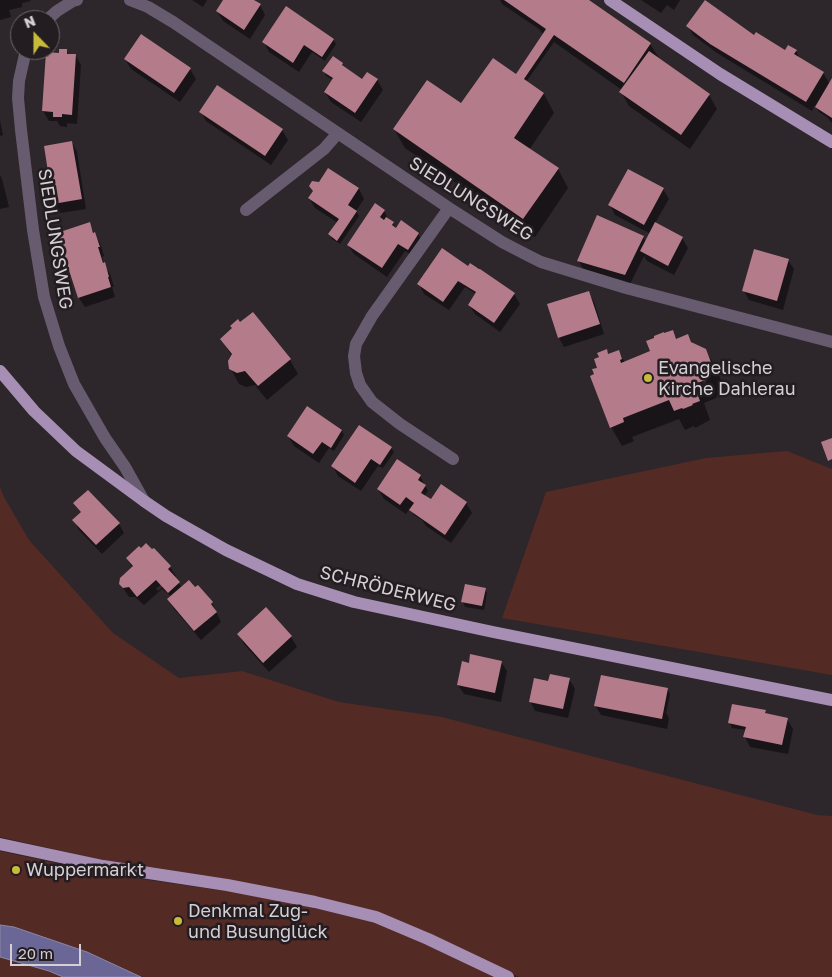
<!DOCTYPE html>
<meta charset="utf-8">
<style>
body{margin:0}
#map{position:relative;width:832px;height:977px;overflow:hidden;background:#2d262b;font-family:"Golos Text",sans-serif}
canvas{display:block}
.north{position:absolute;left:10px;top:10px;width:50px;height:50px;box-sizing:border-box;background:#231d21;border:1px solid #6a6468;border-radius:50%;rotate:338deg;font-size:14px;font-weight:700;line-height:20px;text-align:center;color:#d4cfd3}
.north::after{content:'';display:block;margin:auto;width:18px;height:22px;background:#c9ba3a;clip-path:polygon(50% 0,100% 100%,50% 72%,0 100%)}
.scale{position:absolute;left:10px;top:944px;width:71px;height:22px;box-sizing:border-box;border:2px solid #d4cfd3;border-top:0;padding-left:6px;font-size:15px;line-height:18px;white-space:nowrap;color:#d4cfd3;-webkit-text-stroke:4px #231d21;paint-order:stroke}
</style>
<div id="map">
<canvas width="832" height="977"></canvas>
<div class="north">N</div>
<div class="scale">20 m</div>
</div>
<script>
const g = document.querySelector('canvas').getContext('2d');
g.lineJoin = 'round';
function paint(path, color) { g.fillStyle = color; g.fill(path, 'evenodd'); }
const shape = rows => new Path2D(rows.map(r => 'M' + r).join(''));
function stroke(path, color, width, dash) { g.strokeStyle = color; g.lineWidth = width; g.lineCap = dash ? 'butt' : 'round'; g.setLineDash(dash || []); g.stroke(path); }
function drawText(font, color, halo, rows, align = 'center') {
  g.font = font + ' "Golos Text",sans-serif'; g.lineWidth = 5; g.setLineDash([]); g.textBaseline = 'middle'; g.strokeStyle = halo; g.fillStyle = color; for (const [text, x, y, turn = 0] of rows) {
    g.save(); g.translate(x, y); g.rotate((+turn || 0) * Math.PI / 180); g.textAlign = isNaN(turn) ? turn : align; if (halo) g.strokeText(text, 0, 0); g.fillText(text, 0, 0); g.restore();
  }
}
paint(shape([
 [787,451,832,469,832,675,502,618,546,492,706,458],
 [0,487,4,497,29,540,113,633,179,678,242,671,339,702,442,717,817,815,832,816,832,977,519,977,432,935,0,837],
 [0,851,100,873,225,891,315,906,374,921,499,977,0,977]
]), '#542a25');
const water = shape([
 [0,925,14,927,87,952,141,977,63,977,49,971,0,957,0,925]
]);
paint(water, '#6a6796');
stroke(water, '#8a86a8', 1);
paint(shape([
 [0,0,30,0,31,1,22,3,22,7,9,10,11,17,0,20],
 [192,0,207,0,203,7],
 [225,0,252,0,260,5,265,15,250,39,223,21,217,11],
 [500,0,587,0,650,44,659,58,709,95,717,109,690,149,629,106,621,92,622,90,554,42,526,82,544,94,554,113,529,150,558,169,568,188,535,237,405,148,394,129,461,105,516,75,544,35,539,29,502,4],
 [641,0,680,0,674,10,667,5,661,13],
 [688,26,754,37,786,51,796,51,800,59,823,73,830,84,832,81,832,123,827,117,819,112,815,105,812,111,717,53,693,35],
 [333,40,336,44,325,61,312,52,299,72,269,52,264,42],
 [66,50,69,55,76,56,81,65,77,124,67,123,67,127,60,126,57,121,49,121,43,111,60,55],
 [125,59,190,69,196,79,180,102,131,69],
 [342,64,345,69,362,80,377,80,383,90,361,122,331,102,325,92,333,80,326,76,324,71],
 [201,112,282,130,288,140,271,165,206,121],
 [0,120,3,135,0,136],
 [72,142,77,152,86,209,60,213,54,203],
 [329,169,359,189,364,199,356,211,359,216,340,244,332,239,330,234,338,223,315,208,309,198],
 [0,175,2,179,9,207,0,209],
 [663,189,669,199,655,223,682,238,688,248,674,275,647,261,644,256,630,284,584,271,579,261,643,237,646,242,651,234,615,215,610,205],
 [384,211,389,221,393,223,396,229,418,234,421,239,410,254,405,251,387,277,354,254,348,245],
 [89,224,100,243,104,256,102,257,105,266,110,274,114,287,112,287,115,297,85,307,79,298],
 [788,260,794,269,783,310,749,300,744,291],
 [467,267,514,294,520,304,500,332,475,314,469,305,476,294,465,287,449,310,424,294,419,284],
 [588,292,594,302,604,334,564,347,559,338],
 [253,313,290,360,298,374,267,400,255,385,246,387,239,384,231,369,232,356,221,339],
 [672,332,677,340,687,335,693,344,705,350,717,369,722,384,716,398,704,403,710,420,695,428,694,426,685,430,679,419,632,437,634,441,622,446,611,427,596,375,598,368,609,355,618,351,625,363,652,352],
 [711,365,714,365,704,386,702,385],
 [308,408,342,431,344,435,334,451,329,448,319,463,294,446,288,436],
 [391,448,394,452,383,468,378,466,361,491,338,476,333,466],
 [420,476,428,491,424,496,431,501,466,503,472,513,451,543,426,526,422,520,414,515,410,508,406,514,384,499,378,489],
 [74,520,119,524,124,533,102,554,79,530],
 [127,559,170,567,176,576,174,577,182,588,212,603,221,622,201,640,174,609,169,600,172,597,162,589,144,605,135,597,129,597,120,583,133,568],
 [173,573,173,577,158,591,156,589],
 [485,589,487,593,484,610,465,607,463,602],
 [266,609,291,637,297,647,269,672,244,644,238,634],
 [501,662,507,671,501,702,464,694,458,685],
 [569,679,575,689,568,718,535,711,530,701,549,683],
 [667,689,670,694,666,713,669,718,667,729,601,715,595,705],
 [765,712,767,715,787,719,793,729,788,754,750,747,745,737,746,730,732,728,730,723]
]), '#0007');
paint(shape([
 [223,0,254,0,261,4,244,30,216,11],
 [504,0,589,0,651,43,624,83,554,35,524,79,544,93,514,138,559,168,523,219,393,129,427,80,461,103,493,58,516,74,546,29],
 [705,0,754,35,756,32,785,50,788,45,797,50,794,54,824,72,806,102,710,44,686,26],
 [286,6,334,39,322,57,304,45,293,63,262,42],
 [141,34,191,68,174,93,124,59],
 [59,49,67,49,67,54,76,54,72,115,62,114,62,117,53,117,53,112,42,111,46,52,59,53],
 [649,51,710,94,681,135,619,92],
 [333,56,343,63,342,65,362,79,367,72,378,79,355,113,324,92,333,78,322,71],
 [832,78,832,118,815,107],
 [217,85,283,129,265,156,199,112],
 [72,141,82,199,53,204,44,146],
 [328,168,359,188,348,205,357,211,337,241,328,234,339,219,308,198,313,191,309,186,312,181,319,182],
 [628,169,664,188,644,225,608,205],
 [375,203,385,210,380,217,384,220,386,217,394,222,392,225,396,228,401,220,419,233,408,250,398,244,382,268,347,245],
 [597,215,644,236,625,275,577,261],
 [90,222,93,233,95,232,100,247,98,247,103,263,105,262,109,277,108,277,111,287,78,298,57,233],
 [655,222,683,237,668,266,640,251],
 [442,248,468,266,470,263,479,269,480,269,515,293,494,323,468,305,476,292,458,281,443,302,417,284],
 [754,249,789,259,777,301,742,291],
 [589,291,600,324,558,338,547,304],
 [253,312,291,359,258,386,245,371,237,373,229,369,228,361,232,354,220,339,232,328,230,326,238,319,240,322],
 [673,330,676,339,688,334,691,342,706,349,712,365,706,380,694,384,700,401,692,404,693,405,683,409,682,408,674,411,669,400,623,418,624,422,610,428,590,376,594,374,592,369,597,368,594,359,599,357,597,353,607,349,608,354,619,350,622,359,620,360,621,363,650,351,646,341,654,338,654,336,664,332,664,333],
 [307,406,342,430,331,448,322,442,313,454,287,436],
 [359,425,392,447,380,465,371,459,355,483,331,466],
 [832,438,832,459,828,461,821,442],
 [397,459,421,475,418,480,426,485,421,493,431,499,441,484,467,502,445,535,409,510,414,503,406,497,400,505,377,489],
 [88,490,120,523,96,545,72,520,81,512,73,503],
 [146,543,152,549,154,548,171,566,168,569,180,582,168,593,156,580,137,597,129,587,123,588,119,584,120,578,133,566,126,558,139,546,141,548],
 [189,580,195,587,198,585,213,602,211,604,217,612,194,631,167,599],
 [465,584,486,588,482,606,461,602],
 [266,607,292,636,263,663,237,634],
 [470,654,502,661,495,693,457,685,462,661,469,663],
 [550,674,570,678,563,709,529,702,534,678,548,681],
 [601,675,668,688,662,719,594,706],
 [732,704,766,710,765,713,788,718,782,745,743,737,746,727,728,723]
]), '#b47b8a');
stroke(shape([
 [130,0,148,7,173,22,449,208,502,242,529,256,541,262,626,288,832,342],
 [47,20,57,11,73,1,77,0],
 [26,50,19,81,18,98,21,130,33,230,44,297,59,346,74,384,105,438,125,467,144,501],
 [449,208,372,316,356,344,354,356,356,373,360,385,372,402,400,424,453,459],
 [246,210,324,149,338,133]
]), '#675c6f', 12);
stroke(shape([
 [610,0,720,74,832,142],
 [0,371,34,411,76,451,144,501,166,516,226,550,297,584,354,602,493,632,832,700],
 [0,844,103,866,227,885,315,902,376,917,428,939,508,977]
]), '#a68eb5', 12);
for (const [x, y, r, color] of [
 [648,378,5,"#c9ba3a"],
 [16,870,5,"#c9ba3a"],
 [178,921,5,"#c9ba3a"]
]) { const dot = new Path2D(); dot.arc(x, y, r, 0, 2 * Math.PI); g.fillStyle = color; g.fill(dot); stroke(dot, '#231d21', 2); }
drawText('18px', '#d4cfd3', '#231d21', [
 ["SIEDLUNGSWEG",471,199,32],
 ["SIEDLUNGSWEG",55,239,81],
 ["SCHRÖDERWEG",388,589,14]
]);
drawText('18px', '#d4cfd3', '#231d21', [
 ["Evangelische",658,368],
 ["Kirche Dahlerau",658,389],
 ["Wuppermarkt",26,870],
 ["Denkmal Zug-",188,911],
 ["und Busunglück",188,932]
], 'left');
</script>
